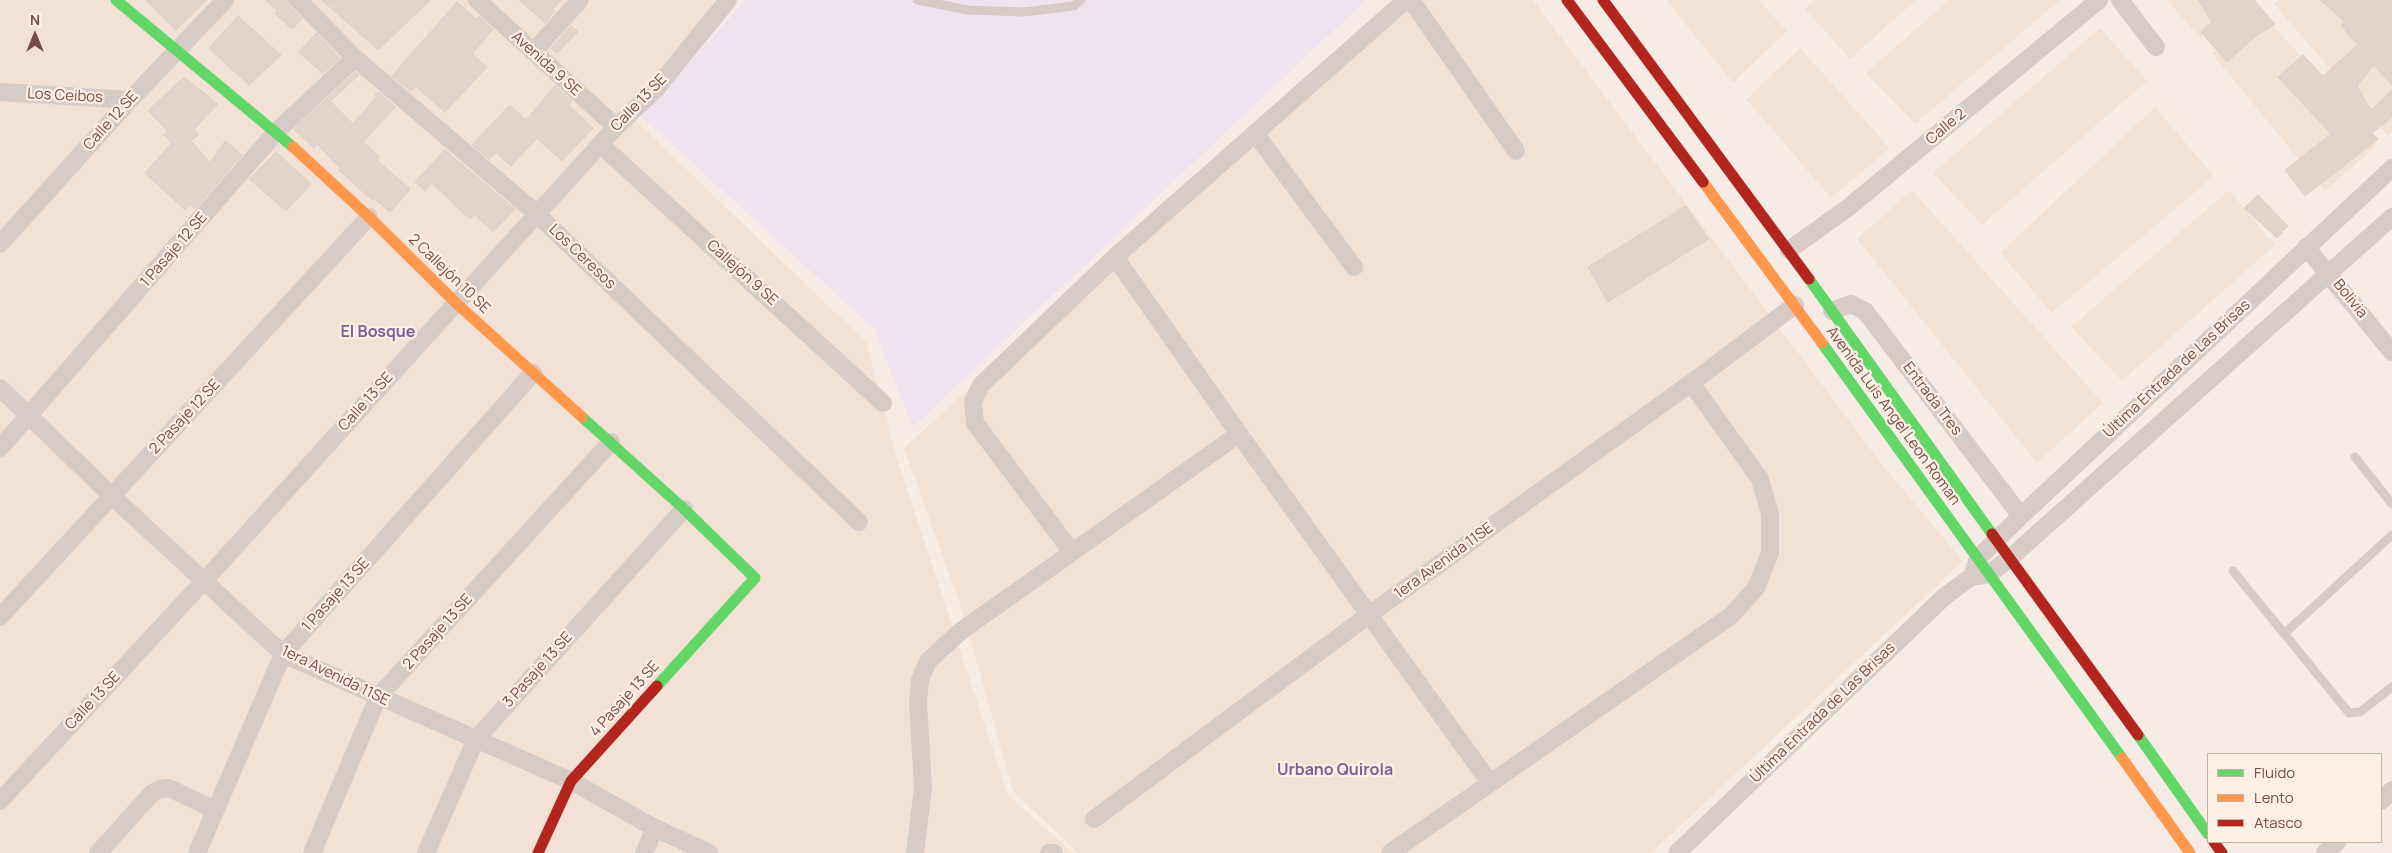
<!DOCTYPE html>
<meta charset="utf-8">
<style>
body{margin:0}
#map{position:relative;width:2392px;height:853px;overflow:hidden;background:#f6ece5;font-family:Manrope,sans-serif}
canvas{display:block}
.legend{position:absolute;left:2207px;top:753px;width:175px;height:90px;box-sizing:border-box;background:#fff0e5;border:1px solid #c7afa5;margin:0;padding:6px 9px;list-style:none;font-size:15px;color:#744d46}
.legend li{display:flex;align-items:center;gap:10px;height:25px}
.legend b{width:25px;border:1px solid #c7afa5}
.north{position:absolute;left:10px;top:10px;width:50px;height:50px;-webkit-text-stroke:4px #fff0e5;paint-order:stroke;rotate:0deg;font-size:14px;font-weight:700;line-height:20px;text-align:center;color:#744d46}
.north::after{content:'';display:block;margin:auto;width:18px;height:22px;background:#744d46;clip-path:polygon(50% 0,100% 100%,50% 72%,0 100%)}
</style>
<div id="map">
<canvas width="2392" height="853"></canvas>
<ul class="legend">
<li><b style="height:6px;background:#63d668"></b>Fluido</li>
<li><b style="height:6px;background:#ff974d"></b>Lento</li>
<li><b style="height:6px;background:#b3261e"></b>Atasco</li>
</ul>
<div class="north">N</div>
</div>
<script>
const g = document.querySelector('canvas').getContext('2d');
g.lineJoin = 'round';
function paint(path, color) { g.fillStyle = color; g.fill(path, 'evenodd'); }
const shape = rows => new Path2D(rows.map(r => 'M' + r).join(''));
function stroke(path, color, width, dash) { g.strokeStyle = color; g.lineWidth = width; g.lineCap = dash ? 'butt' : 'round'; g.setLineDash(dash || []); g.stroke(path); }
function drawText(font, color, halo, rows, align = 'center') {
  g.font = font + ' Manrope,sans-serif'; g.lineWidth = 4.5; g.setLineDash([]); g.textBaseline = 'middle'; g.strokeStyle = halo; g.fillStyle = color; for (const [text, x, y, turn = 0] of rows) {
    g.save(); g.translate(x, y); g.rotate((+turn || 0) * Math.PI / 180); g.textAlign = isNaN(turn) ? turn : align; if (halo) g.strokeText(text, 0, 0); g.fillText(text, 0, 0); g.restore();
  }
}
paint(shape([
 [0,0,728,0,628,113,867,343,895,453,1008,795,1073,853,0,853],
 [1394,0,1533,0,1884,467,1963,561,1651,853,1078,853,1013,791,962,610,904,448],
 [1666,0,1759,0,1787,31,1733,83],
 [1815,0,1916,0,1850,59,1805,9],
 [1949,0,2060,0,1915,124,1866,73],
 [2167,0,2243,0,2200,38],
 [2279,0,2358,0,2392,39,2392,132,2388,136,2274,4],
 [2262,14,2378,139,2374,148,2325,191,2212,54],
 [2100,28,2147,81,1982,225,1933,173],
 [1800,48,1890,148,1831,198,1746,99],
 [2155,107,2214,176,2052,313,2000,253],
 [1912,190,2103,403,2037,463,1857,239],
 [2229,190,2275,245,2122,381,2071,327]
]), '#f4e1d6');
paint(shape([
 [746,0,1366,0,913,427,874,329,641,116]
]), '#efe3f0');
const building = shape([
 [146,0,206,0,176,30,146,0],
 [265,0,288,0,290,7,302,19,292,29,275,14,278,11,265,0],
 [322,0,430,0,378,50,322,0],
 [519,0,561,0,553,9,555,11,545,23,519,0],
 [2198,0,2254,0,2275,24,2257,35,2227,62,2201,32,2212,22,2198,0],
 [2320,0,2392,0,2392,85,2374,65,2357,86,2371,110,2392,90,2392,117,2372,133,2378,139,2305,196,2285,170,2331,134,2278,77,2303,55,2323,76,2358,45,2341,25,2345,22,2320,0],
 [457,2,476,19,479,16,493,29,472,54,487,67,445,112,416,86,410,91,392,76,457,2],
 [238,16,281,55,249,85,209,48,238,16],
 [571,26,578,32,557,53,551,48,571,26],
 [316,33,340,58,323,73,299,52,316,33],
 [355,72,359,75,330,101,353,124,377,97,375,95,378,92,395,107,363,142,379,157,377,160,410,189,390,212,373,198,372,200,339,170,341,169,317,144,314,148,294,129,355,72],
 [184,77,218,104,194,129,199,134,191,141,210,163,225,141,242,155,195,209,190,204,185,210,145,173,172,143,164,135,168,131,148,111,184,77],
 [555,86,572,101,568,105,593,128,562,161,537,138,511,166,496,152,489,159,472,145,510,105,526,120,555,86],
 [445,150,515,209,493,232,474,214,470,219,432,183,425,191,415,182,445,150],
 [276,152,311,184,286,211,249,179,276,152],
 [2258,195,2288,226,2277,238,2244,208,2258,195],
 [1686,206,1708,239,1608,302,1588,267,1686,206]
]);
paint(building, '#e3d3cd');
stroke(building, '#dfcec7', 1);
stroke(shape([
 [917,0,968,10,1024,12,1074,6,1081,0],
 [2355,457,2392,504],
 [2233,571,2349,713,2360,712,2392,687],
 [2284,634,2392,535]
]), '#d7cbc8', 9);
stroke(shape([
 [298,0,355,58,537,214,859,522],
 [477,0,616,127],
 [1411,0,1516,151],
 [2120,0,2156,47],
 [533,52,580,0],
 [0,92,130,100],
 [1255,133,1354,267],
 [600,144,883,403],
 [0,244,130,100,225,0],
 [2306,247,2392,352],
 [1789,250,1849,207,2099,0],
 [1115,257,1239,434,1490,783],
 [1832,311,1851,304,1865,311,2021,516],
 [0,388,112,496,283,654,571,781,655,828,709,853],
 [0,448,276,132,355,58],
 [1072,552,975,423,973,402,981,385,1115,257,1406,0],
 [1974,570,1978,558,2021,516,2392,168],
 [0,617,369,217],
 [0,801,204,581,616,127,655,90,728,0],
 [2381,801,2392,790],
 [1094,819,1370,614,1691,383,1795,305],
 [98,853,152,793,160,789,169,788,215,810],
 [197,853,283,654,533,373],
 [312,853,378,697,611,442],
 [426,853,476,739,684,509],
 [644,853,655,828],
 [915,853,923,788,918,703,920,680,928,661,961,631,1239,434],
 [1049,853,1054,853],
 [1390,853,1732,615,1756,588,1770,553,1770,514,1760,479,1691,383],
 [1677,853,1944,597,1971,577,1989,574,2010,558,2392,217],
 [2325,853,2337,842]
]), '#d7cbc8', 18);
stroke(shape([
 [116,0,293,147],
 [1809,279,1992,534],
 [1822,343,2122,758],
 [582,417,684,509,755,578,657,686],
 [2138,735,2208,834]
]), '#63d668', 11);
stroke(shape([
 [293,147,369,217,456,303,582,417],
 [1703,182,1822,343],
 [2122,758,2190,853]
]), '#ff974d', 11);
stroke(shape([
 [1567,0,1703,182],
 [1603,0,1809,279],
 [1992,534,2138,735],
 [2214,842,2222,853],
 [538,853,571,781,657,686]
]), '#b3261e', 11);
drawText('15px', '#744d46', '#fff0e5', [
 ["Avenida 9 SE",546,64,42],
 ["Los Ceibos",65,96,3],
 ["Calle 13 SE",639,103,-46],
 ["Calle 12 SE",111,121,-48],
 ["Calle 2",1946,127,-40],
 ["1 Pasaje 12 SE",174,250,-49],
 ["Los Ceresos",582,257,44],
 ["Callejón 9 SE",742,273,42],
 ["2 Callejón 10 SE",449,274,44],
 ["Bolivia",2350,299,51],
 ["Última Entrada de Las Brisas",2177,369,-43],
 ["Entrada Tres",1932,399,53],
 ["Calle 13 SE",366,402,-48],
 ["Avenida Luis Angel Leon Roman",1893,416,54],
 ["2 Pasaje 12 SE",185,417,-47],
 ["1era Avenida 11SE",1444,561,-36],
 ["1 Pasaje 13 SE",336,595,-48],
 ["2 Pasaje 13 SE",438,632,-48],
 ["3 Pasaje 13 SE",538,670,-48],
 ["1era Avenida 11SE",335,676,26],
 ["4 Pasaje 13 SE",625,699,-48],
 ["Calle 13 SE",93,701,-47],
 ["Última Entrada de Las Brisas",1823,713,-44]
]);
drawText('bold 16px', '#7b6198', '#fff0e5', [
 ["El Bosque",378,333],
 ["Urbano Quirola",1335,771]
]);
</script>
